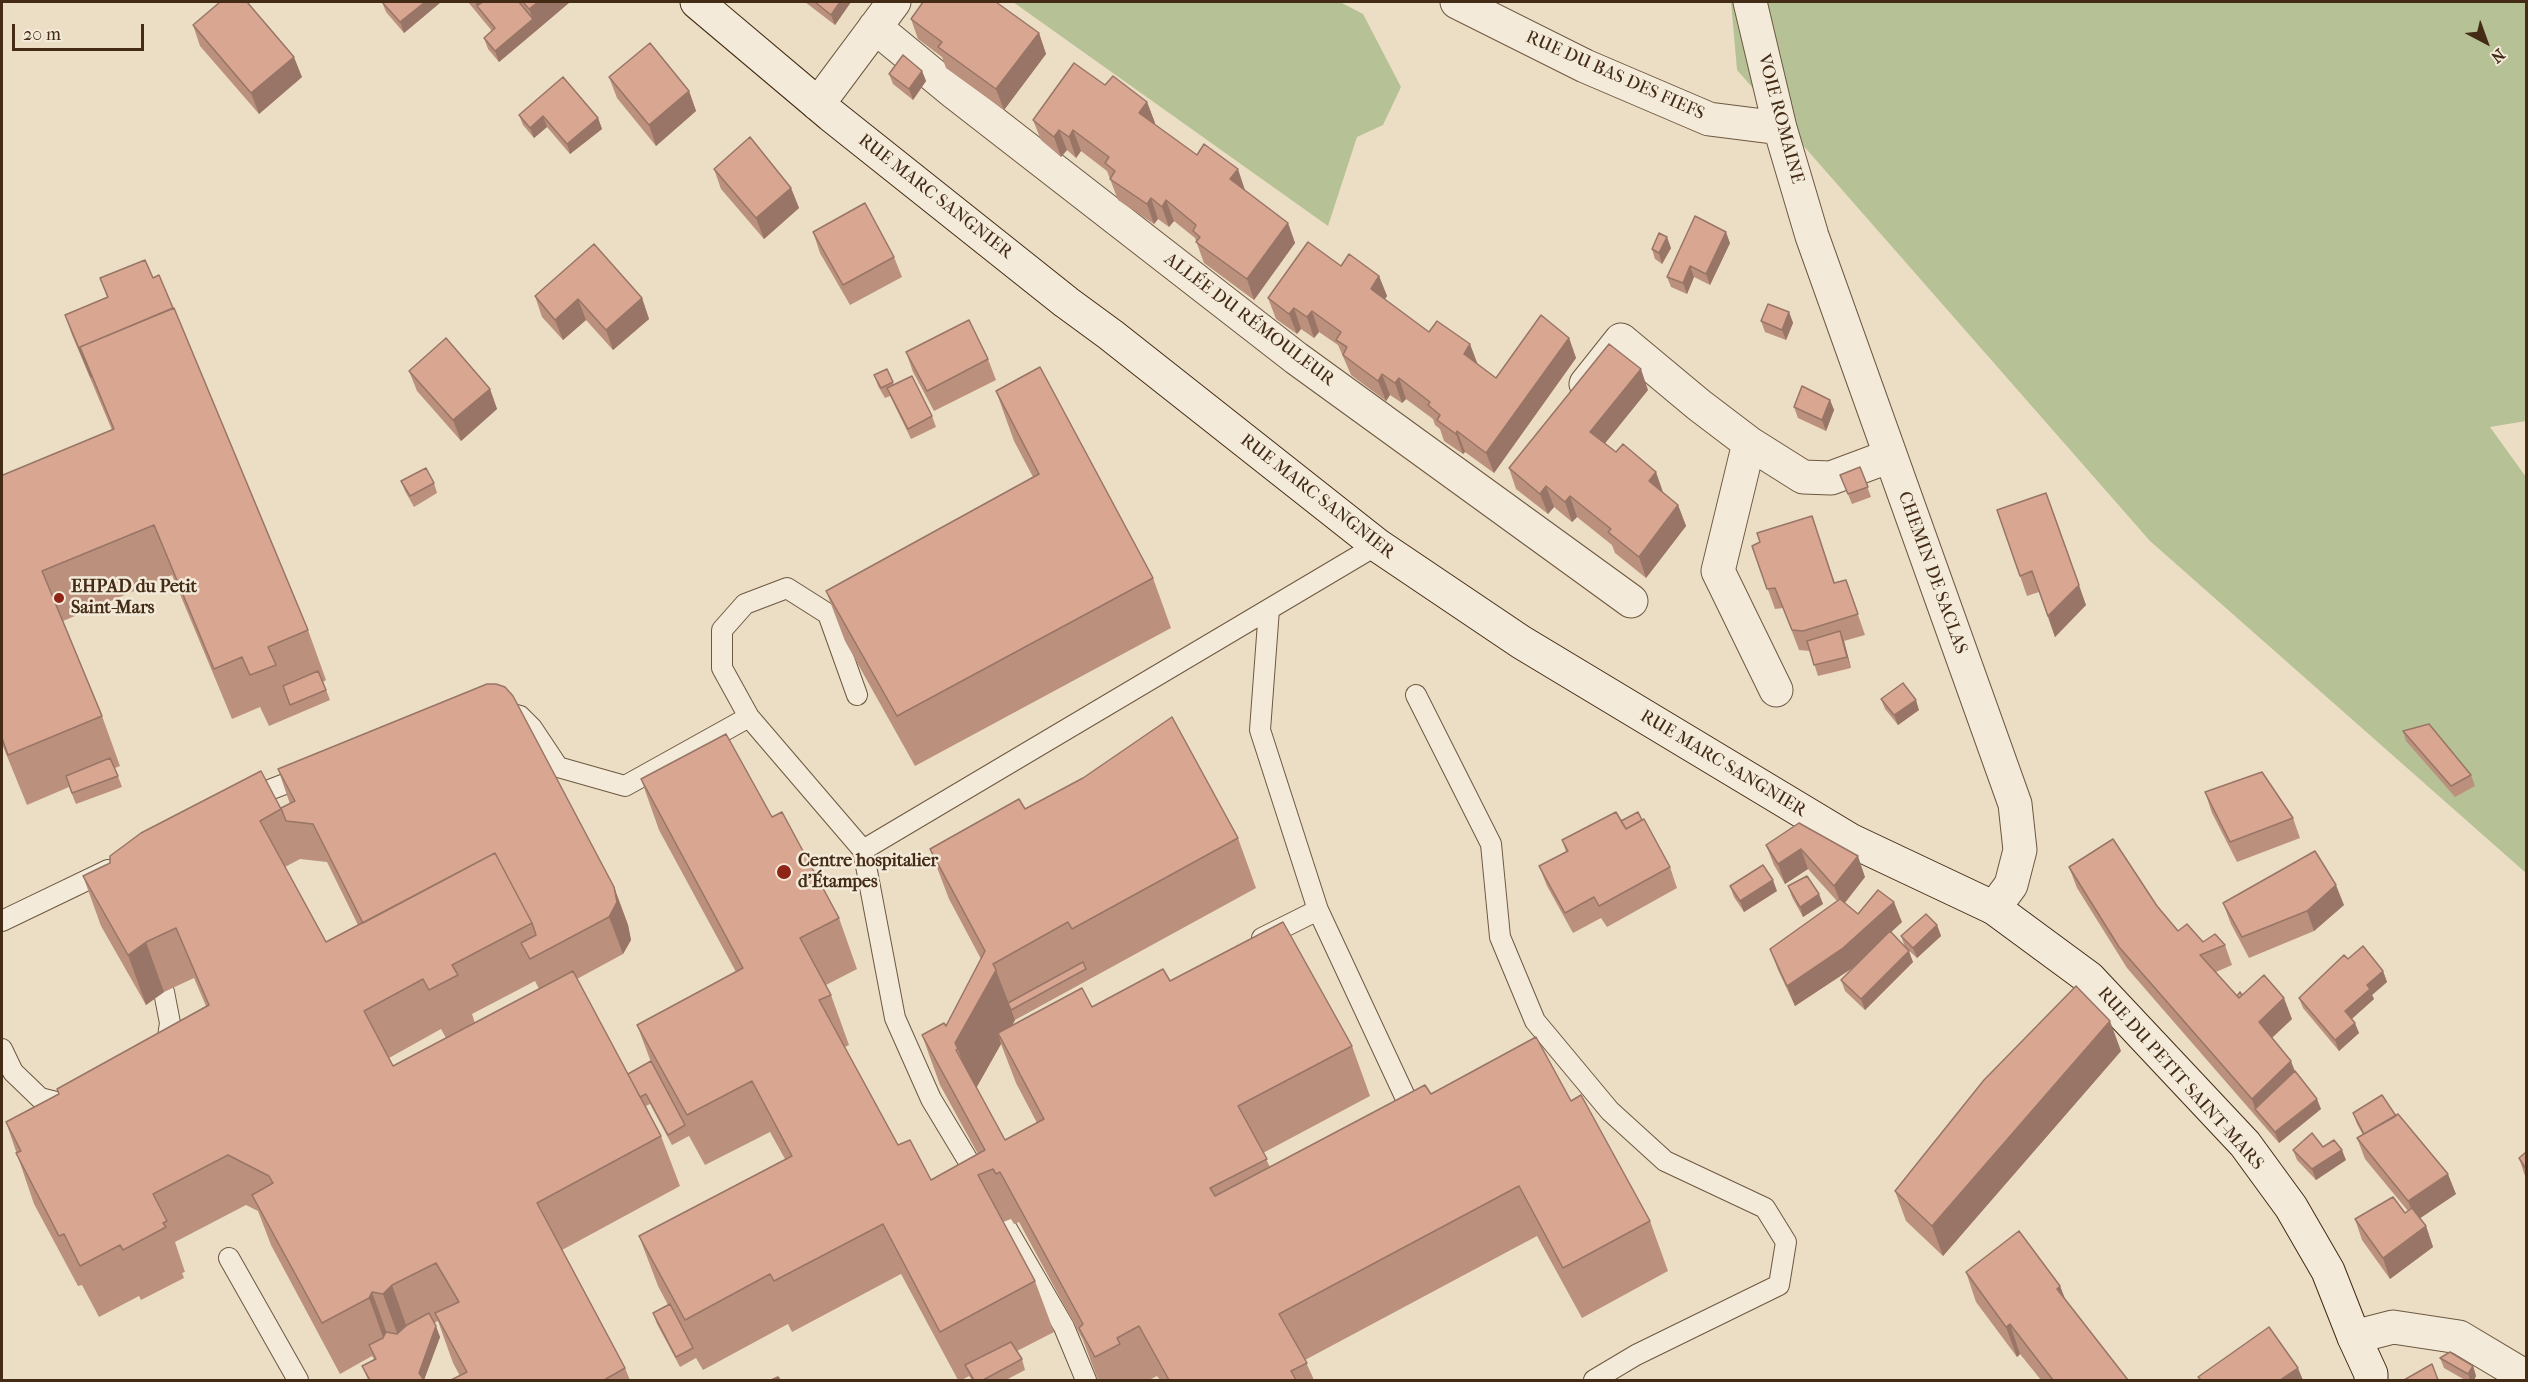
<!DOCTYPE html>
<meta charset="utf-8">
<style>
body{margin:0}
#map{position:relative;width:2528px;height:1382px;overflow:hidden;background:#ecdec4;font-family:"IM FELL French Canon",serif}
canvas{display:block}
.frame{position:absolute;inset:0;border:3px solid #432b15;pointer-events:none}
.north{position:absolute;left:2456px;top:12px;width:60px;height:60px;-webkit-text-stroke:4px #f3ead9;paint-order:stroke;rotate:139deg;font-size:16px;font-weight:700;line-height:24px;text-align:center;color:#432b15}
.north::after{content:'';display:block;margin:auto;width:21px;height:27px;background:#432b15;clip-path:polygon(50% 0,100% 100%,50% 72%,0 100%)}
.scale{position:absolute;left:12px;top:24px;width:132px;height:27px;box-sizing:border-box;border:3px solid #432b15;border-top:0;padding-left:8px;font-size:18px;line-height:21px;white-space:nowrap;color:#432b15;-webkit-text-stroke:4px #f3ead9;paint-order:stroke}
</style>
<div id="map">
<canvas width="2528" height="1382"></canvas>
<div class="frame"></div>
<div class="north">N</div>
<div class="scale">20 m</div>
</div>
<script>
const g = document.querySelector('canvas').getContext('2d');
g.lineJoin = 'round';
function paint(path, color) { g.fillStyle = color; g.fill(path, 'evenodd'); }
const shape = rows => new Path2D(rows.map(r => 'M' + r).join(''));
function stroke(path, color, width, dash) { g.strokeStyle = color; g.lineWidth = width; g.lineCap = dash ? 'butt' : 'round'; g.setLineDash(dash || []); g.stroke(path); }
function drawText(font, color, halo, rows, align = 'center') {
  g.font = font + ' "IM FELL French Canon",serif'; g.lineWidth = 5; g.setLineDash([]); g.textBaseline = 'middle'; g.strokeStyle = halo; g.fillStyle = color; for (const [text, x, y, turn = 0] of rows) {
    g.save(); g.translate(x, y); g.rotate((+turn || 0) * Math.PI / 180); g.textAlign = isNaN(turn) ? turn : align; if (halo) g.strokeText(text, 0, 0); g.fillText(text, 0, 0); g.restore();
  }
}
paint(shape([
 [1013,2,1340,2,1363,14,1401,87,1383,125,1357,137,1328,226],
 [1731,2,2526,2,2526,421,2490,427,2526,477,2526,873,2150,541,1737,70]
]), '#b6c296');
const lane = shape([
 [857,695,828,614,787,588,745,604,722,630,722,668,749,717,863,850,895,1018,931,1099,981,1182],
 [1416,695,1491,844,1500,937,1535,1021,1610,1111,1665,1161,1765,1208,1786,1242,1779,1285,1636,1355,1594,1380],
 [504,712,520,716,532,728,558,767,625,786,749,717],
 [246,799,308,775],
 [863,850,1377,545],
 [1318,910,1415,1118],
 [2,921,108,870],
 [1262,938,1318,910,1260,730,1269,609],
 [164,992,170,1023,166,1051],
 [2,1049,13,1072,40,1098,72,1106],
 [1003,1222,1064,1327,1086,1380],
 [229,1258,298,1380]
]);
const street = shape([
 [1457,2,1585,66,1709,119,1780,128],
 [1750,2,1780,128,1812,236,2015,804,2020,850,2011,885,1994,908],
 [875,27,955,93,1296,358,1631,601],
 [818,104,894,2],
 [1586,384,1621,340,1699,405,1749,443,1803,477,1831,478,1890,456],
 [1749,443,1718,571,1776,690],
 [2354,1337,2393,1327,2459,1337,2526,1377]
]);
const secondary = shape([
 [697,2,831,115,1066,302,1111,335,1377,545,1521,642,1850,840,1994,908,2089,978,2245,1144,2291,1207,2328,1271,2354,1337,2371,1374,2371,1380]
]);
stroke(lane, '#6d5841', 22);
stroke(street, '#6d5841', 35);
stroke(secondary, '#432b15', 35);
stroke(lane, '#f3ead9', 20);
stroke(street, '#f3ead9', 33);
stroke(secondary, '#f3ead9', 33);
paint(shape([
 [382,2,441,2,404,33,386,12],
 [468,2,570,2,499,62,488,49,484,38,492,31],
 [805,2,851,2,835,25],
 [911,19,1039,33,1046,54,1004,110,946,68,942,57,918,39],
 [193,25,302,77,259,114,200,46],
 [922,71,926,81,913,100,893,84,889,74],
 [609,77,689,91,696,111,656,146,617,98],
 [1105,85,1147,102,1155,123,1154,124,1245,190,1288,223,1295,243,1254,300,1204,263,1195,238,1174,221,1169,227,1158,219,1154,224,1118,200,1107,171,1081,151,1076,158,1067,150,1061,157,1041,140,1033,120],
 [519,115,598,118,602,129,570,154,547,127,534,138,523,125],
 [714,169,791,188,799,208,764,239,721,189],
 [813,232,894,257,902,277,850,305,820,253],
 [1730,243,1710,285,1694,277,1687,294,1671,287,1667,277],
 [1671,248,1662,264,1655,259,1652,249],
 [1341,266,1379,276,1387,296,1385,299,1429,332,1478,364,1496,378,1569,338,1576,358,1494,473,1465,452,1463,454,1444,441,1440,429,1435,425,1433,419,1406,399,1402,403,1390,395,1386,401,1351,375,1338,345,1319,332,1314,338,1301,329,1297,334,1276,319,1268,298],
 [100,278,308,630,326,680,323,682,330,700,269,726,260,707,232,719,172,575,63,621,102,716,120,766,115,768,122,787,76,804,69,787,27,805,2,744,2,473,3,475,112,430,72,335,65,315,107,297],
 [535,296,642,298,649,319,613,350,586,320,563,340,542,317],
 [1789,312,1793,323,1786,340,1765,332,1761,321],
 [906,352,988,359,996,380,934,411,913,372],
 [887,369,894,385,932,416,936,427,911,439,890,396,885,398,878,386,874,375],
 [409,371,490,389,497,409,461,441,417,391],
 [1648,390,1605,443,1678,505,1686,526,1646,578,1615,553,1612,545,1577,517,1572,522,1554,507,1548,514,1516,489,1509,468],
 [996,391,1153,578,1171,628,915,766,845,641,826,591,1033,477,1014,441],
 [1830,400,1834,410,1826,431,1798,418,1794,407],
 [1860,467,1871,497,1852,504,1840,475],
 [401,481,434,483,437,493,414,507,405,491],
 [1997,510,2086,605,2055,637,2039,592,2027,596],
 [1819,537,1835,583,1846,580,1865,635,1844,641,1851,668,1818,676,1810,651,1799,650,1783,608,1775,609,1752,546],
 [1881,699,1919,710,1898,725,1885,709],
 [2403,731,2471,775,2475,786,2455,797,2406,741],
 [278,769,614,887,628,925,631,940,623,954,577,979,628,1074,651,1062,637,1025,736,972,659,830,641,779,772,817,839,918,857,969,826,985,831,995,849,1045,845,1047,898,1145,931,1180,978,1154,940,1085,922,1035,946,1026,981,959,949,899,930,849,1025,809,1238,838,1256,888,1015,1020,1012,1026,1092,1007,1170,981,1352,1046,1370,1096,1263,1153,1270,1167,1431,1094,1571,1101,1650,1221,1668,1271,1582,1318,1537,1236,1305,1360,1314,1380,1160,1380,1157,1376,1149,1380,1098,1380,1083,1340,1019,1222,1014,1224,1011,1219,1003,1222,1035,1281,1054,1332,1017,1351,1022,1359,1025,1370,1006,1380,972,1380,969,1376,962,1380,958,1380,901,1274,792,1332,788,1324,703,1370,696,1358,680,1367,657,1324,653,1313,668,1305,658,1286,639,1236,785,1159,770,1132,705,1165,689,1136,672,1145,650,1104,646,1106,661,1136,680,1186,562,1250,625,1368,630,1380,451,1380,460,1376,453,1363,438,1321,434,1323,440,1337,424,1380,368,1380,362,1366,374,1359,372,1356,340,1374,271,1245,258,1211,246,1205,175,1242,185,1272,182,1273,184,1278,141,1300,139,1296,99,1317,82,1285,78,1286,34,1204,6,1122,59,1094,57,1089,206,1006,194,978,164,992,146,1005,101,926,83,876,110,863,281,808,290,804],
 [300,859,327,862,358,925,326,942,285,867],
 [535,981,539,989,475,1023,472,1014],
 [441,1029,446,1038,393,1066,389,1058],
 [1001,1044,1016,1083,1037,1123,1005,1140,976,1088],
 [2205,792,2293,818,2300,838,2237,862,2212,813],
 [1621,821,1670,867,1677,888,1607,927,1601,918,1573,933,1547,886,1539,866,1566,852,1562,840],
 [1799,823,1865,877,1845,903,1858,914,1902,922,1891,932,1913,962,1865,1010,1845,991,1841,980,1874,947,1851,969,1795,1006,1778,970,1770,949,1837,901,1808,869,1785,884,1774,865,1766,845],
 [2069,867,2157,906,2178,931,2203,942,2225,945,2232,965,2216,972,2237,996,2292,1019,2272,1038,2321,1109,2279,1143,2127,968,2077,888],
 [1730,886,1777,891,1744,912,1734,897],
 [1788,886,1819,894,1823,904,1803,917,1792,897],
 [2223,903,2344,905,2314,931,2249,958,2231,924],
 [1937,925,1941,936,1917,958,1905,947,1901,936],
 [2348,959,2383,971,2387,982,2372,995,2374,999,2352,1019,2359,1033,2339,1051,2303,1008,2299,998],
 [2121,1051,1943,1256,1906,1221,1895,1191],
 [2353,1113,2396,1116,2456,1194,2420,1218,2426,1226,2433,1247,2390,1279,2362,1240,2355,1219,2405,1213,2408,1211,2365,1159,2357,1138,2363,1135,2357,1124],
 [2323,1147,2346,1160,2316,1180,2297,1160,2293,1150],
 [2526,1152,2526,1179,2519,1158],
 [1966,1272,2060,1286,2066,1301,2128,1380,2041,1380,2020,1354,2017,1357,1976,1302],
 [2440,1358,2473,1366,2476,1376,2474,1380,2465,1380,2444,1368]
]), '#bb907d');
paint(shape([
 [425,2,441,2,404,33,400,22],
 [475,2,500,2,477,6],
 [538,2,570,2,537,30,529,9],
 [840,2,851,2,835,25,831,15],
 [533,19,537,30,499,62,495,51],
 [1039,33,1046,54,1004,110,996,89],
 [294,57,302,77,259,114,251,93],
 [922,71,926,81,913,100,909,89],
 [689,91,696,111,656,146,649,125],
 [1147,102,1155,123,1147,133,1139,113],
 [543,116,547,127,534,138,530,128],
 [598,118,602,129,570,154,567,144],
 [1059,130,1067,150,1061,157,1054,137],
 [1073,130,1081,151,1076,158,1069,137],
 [1238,169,1245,190,1237,200,1230,179],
 [791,188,799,208,764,239,756,218],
 [1151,198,1158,219,1154,224,1147,204],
 [1166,200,1174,221,1169,227,1162,207],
 [1288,223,1295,243,1254,300,1247,279],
 [1726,232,1730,243,1710,285,1706,274],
 [1667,237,1671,248,1662,264,1659,253],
 [1690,266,1694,277,1687,294,1683,283],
 [1379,276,1387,296,1378,309,1371,289],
 [642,298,649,319,613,350,606,330],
 [578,299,586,320,563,340,555,320],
 [1294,308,1301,329,1297,334,1289,314],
 [1312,311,1319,332,1314,338,1307,317],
 [1789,312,1793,323,1786,340,1782,330],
 [1569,338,1576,358,1494,473,1486,453],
 [1470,344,1478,365,1464,354],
 [1641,369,1648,390,1598,452,1590,432],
 [1382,374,1390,395,1386,401,1378,381],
 [1399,378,1406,399,1402,403,1395,383],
 [490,389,497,409,461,441,453,420],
 [1830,400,1834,410,1826,431,1822,420],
 [1457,431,1465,452,1463,454,1456,434],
 [1656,472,1663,492,1649,481],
 [1546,486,1554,507,1548,514,1540,494],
 [1570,496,1577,517,1572,522,1565,502],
 [1678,505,1686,526,1646,578,1639,557],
 [2054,514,2086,605,2055,637,2048,616],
 [1840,631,1844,641,1851,668,1847,657],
 [1916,700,1919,710,1898,725,1894,715],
 [1801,849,1808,869,1785,884,1778,864],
 [1858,856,1865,877,1842,906,1834,886],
 [1773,880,1777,891,1744,912,1740,901],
 [2336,885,2344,905,2314,931,2307,911],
 [614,887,628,925,631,940,623,954,609,917],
 [1819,894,1823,904,1803,917,1800,907],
 [1894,902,1902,922,1851,969,1795,1006,1787,986],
 [1937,925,1941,936,1917,958,1913,948],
 [146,942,164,992,146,1005,128,955],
 [1909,951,1913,962,1865,1010,1861,999],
 [996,970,1015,1020,1002,1042,998,1033,1001,1044,974,1092,958,1049,955,1043],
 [2383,971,2387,982,2372,995,2374,999,2349,1021,2345,1011,2367,985],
 [2284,998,2292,1019,2266,1043,2259,1022],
 [2110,1021,2121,1051,1943,1256,1932,1226],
 [2355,1023,2359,1033,2339,1051,2335,1040],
 [2291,1061,2299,1082,2255,1109,2252,1099],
 [2317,1099,2321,1109,2279,1143,2275,1132],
 [2342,1150,2346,1160,2316,1180,2312,1169],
 [2448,1174,2456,1194,2416,1221,2408,1201],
 [2426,1226,2433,1247,2390,1279,2383,1258],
 [392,1285,410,1336,401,1344,383,1294],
 [2060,1286,2071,1315,2057,1289],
 [372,1292,390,1342,387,1348,369,1298],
 [2010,1324,2020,1354,2017,1357,2006,1327],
 [436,1326,440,1337,424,1380,422,1380,419,1373],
 [2473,1366,2476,1376,2474,1380,2470,1380,2468,1374],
 [2298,1368,2303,1380,2280,1380]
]), '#987566');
const building = shape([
 [220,2,247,2,294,57,251,93,193,25,220,2],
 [382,2,425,2,400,22,382,2],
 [483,2,519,2,533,19,495,51,484,38,495,28,477,6,483,2],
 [523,2,538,2,529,9,523,2],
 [815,2,840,2,831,15,815,2],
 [923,2,996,2,1039,33,996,89,938,47,942,42,911,19,923,2],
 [650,43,689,91,649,125,609,77,650,43],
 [903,55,922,71,909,89,889,74,903,55],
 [1074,63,1105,85,1113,76,1147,102,1139,113,1197,155,1204,144,1238,169,1230,179,1288,223,1247,279,1196,242,1200,237,1193,231,1196,225,1166,200,1162,207,1151,198,1147,204,1110,179,1115,171,1105,163,1109,157,1073,130,1069,137,1059,130,1054,137,1033,120,1074,63],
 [563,77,598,118,567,144,543,116,530,128,519,115,563,77],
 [750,137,791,188,756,218,714,169,750,137],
 [865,203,894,257,843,285,813,232,865,203],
 [1695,216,1726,232,1706,274,1690,266,1683,283,1667,277,1695,216],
 [1659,233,1667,237,1659,253,1652,249,1659,233],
 [1308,242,1341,266,1349,254,1379,276,1371,289,1429,332,1437,321,1470,344,1464,354,1496,378,1541,315,1569,338,1486,453,1457,431,1456,434,1437,420,1440,415,1428,405,1430,402,1399,378,1395,383,1382,374,1378,381,1343,355,1347,347,1336,340,1341,332,1312,311,1307,317,1294,308,1289,314,1268,298,1308,242],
 [594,244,642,298,606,330,578,299,555,320,535,296,594,244],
 [145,260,153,278,159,275,173,308,80,347,91,377,65,315,108,297,100,278,145,260],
 [1768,304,1789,312,1782,330,1761,321,1768,304],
 [174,308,308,630,268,647,276,665,250,675,242,657,214,669,154,525,42,571,102,716,8,755,2,738,2,473,3,475,114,429,80,347,174,308],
 [969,320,988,359,927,391,906,352,969,320],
 [446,338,490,389,453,420,409,371,446,338],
 [1609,344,1641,369,1590,432,1616,452,1623,444,1656,472,1649,481,1678,505,1639,557,1608,532,1611,529,1570,496,1565,502,1546,486,1540,494,1509,468,1609,344],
 [1040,367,1153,578,897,716,826,591,1039,474,996,391,1040,367],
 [887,369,893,382,881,388,874,375,887,369],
 [912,376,932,416,908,429,887,388,912,376],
 [1802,386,1830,400,1822,420,1794,407,1802,386],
 [1860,467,1868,487,1848,494,1840,475,1860,467],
 [426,468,434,483,410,496,401,481,426,468],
 [2046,493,2079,585,2048,616,2032,571,2020,576,1997,510,2046,493],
 [1812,516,1834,583,1846,580,1858,614,1803,631,1792,630,1775,588,1767,589,1752,546,1760,542,1757,533,1812,516],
 [1840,631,1847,657,1814,665,1807,641,1840,631],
 [318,671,326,690,290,705,283,686,318,671],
 [1903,683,1916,700,1894,715,1881,699,1903,683],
 [487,684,496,684,505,687,513,696,614,887,617,902,609,917,530,959,521,943,536,935,532,923,495,853,363,923,313,824,286,821,281,808,295,801,278,769,487,684],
 [1172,717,1238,838,1072,929,1068,922,993,964,996,970,955,1043,958,1049,956,1050,1005,1140,1044,1119,998,1033,1082,988,1092,1007,1163,969,1170,981,1283,922,1352,1046,1238,1106,1267,1159,1210,1188,1215,1196,1425,1085,1431,1094,1536,1037,1571,1101,1581,1095,1650,1221,1563,1268,1519,1186,1279,1314,1307,1363,1291,1371,1296,1380,1169,1380,1139,1326,1117,1338,1120,1344,1095,1357,1079,1328,1083,1324,1000,1172,996,1174,993,1169,978,1175,1035,1281,940,1332,883,1224,774,1281,770,1274,685,1320,639,1236,792,1156,752,1081,687,1115,637,1025,743,968,641,779,726,734,772,817,782,812,839,918,800,938,831,995,819,1000,898,1145,910,1140,931,1180,985,1150,922,1035,944,1023,946,1026,985,951,930,849,1019,799,1025,809,1083,778,1172,717],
 [2429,724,2471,775,2451,786,2403,731,2429,724],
 [110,758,118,776,72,793,66,776,110,758],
 [261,771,281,809,260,821,326,942,495,853,532,923,452,965,458,975,429,990,423,979,364,1011,393,1066,573,971,661,1136,537,1203,625,1368,604,1380,451,1380,467,1372,435,1313,459,1302,436,1263,392,1285,383,1294,372,1292,369,1298,322,1323,252,1195,273,1183,269,1176,228,1155,153,1194,167,1221,163,1223,166,1227,123,1250,120,1245,80,1266,64,1234,59,1236,16,1153,21,1151,6,1122,59,1094,57,1089,209,1005,176,928,146,942,128,955,83,876,110,863,110,856,141,833,261,771],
 [2262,772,2293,818,2230,842,2205,792,2262,772],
 [1616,812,1626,829,1644,819,1670,867,1599,906,1594,897,1565,913,1539,866,1568,851,1562,840,1616,812],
 [1638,812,1642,820,1626,829,1621,821,1638,812],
 [1799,823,1858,856,1834,886,1801,849,1778,864,1766,845,1799,823],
 [2113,839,2157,906,2178,931,2187,924,2203,942,2215,934,2225,945,2200,955,2239,998,2264,975,2284,998,2259,1022,2291,1061,2252,1099,2119,947,2069,867,2113,839],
 [2315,851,2336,885,2307,911,2242,937,2223,903,2315,851],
 [1763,865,1773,880,1740,901,1730,886,1763,865],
 [1807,876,1819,894,1800,907,1788,886,1807,876],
 [1878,890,1894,902,1843,948,1787,986,1770,949,1840,899,1858,914,1878,890],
 [1926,914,1937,925,1913,948,1901,936,1926,914],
 [1890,931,1909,951,1861,999,1841,980,1890,931],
 [2363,946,2383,971,2367,985,2370,989,2345,1011,2355,1023,2335,1040,2299,998,2344,955,2348,959,2363,946],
 [1083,962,1086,969,1011,1010,1008,1003,1083,962],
 [2076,986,2110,1021,1932,1226,1895,1191,1984,1080,2076,986],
 [2240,992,2242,995,2239,998,2237,996,2240,992],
 [651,1061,685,1125,668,1135,646,1094,640,1097,628,1074,651,1061],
 [2295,1071,2317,1099,2275,1132,2255,1109,2295,1071],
 [2382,1095,2396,1116,2364,1134,2353,1113,2382,1095],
 [2398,1114,2448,1174,2408,1201,2357,1138,2398,1114],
 [2312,1133,2323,1147,2334,1140,2342,1150,2312,1169,2293,1150,2312,1133],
 [2526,1152,2526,1169,2519,1158,2526,1152],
 [2393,1197,2405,1213,2412,1208,2426,1226,2383,1258,2355,1219,2393,1197],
 [2019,1231,2060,1286,2057,1289,2128,1380,2053,1380,2010,1324,2006,1327,1966,1272,2019,1231],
 [670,1304,693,1348,676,1357,653,1313,670,1304],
 [429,1313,436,1326,419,1373,424,1380,370,1380,362,1366,376,1359,369,1345,383,1338,386,1332,397,1334,407,1325,429,1313],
 [2269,1327,2298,1368,2280,1380,2201,1380,2198,1377,2269,1327],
 [1011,1342,1022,1359,983,1380,974,1380,965,1365,1011,1342],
 [2450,1352,2473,1366,2468,1374,2440,1358,2450,1352],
 [2432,1364,2438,1380,2404,1380,2432,1364],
 [778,1377,780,1380,771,1380,778,1377]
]);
paint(building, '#d9a791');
stroke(building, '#987566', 1.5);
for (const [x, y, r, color] of [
 [59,598,6,"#8f2418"],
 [784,872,8,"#8f2418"]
]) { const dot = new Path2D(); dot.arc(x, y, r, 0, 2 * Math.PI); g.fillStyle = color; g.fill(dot); stroke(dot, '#f3ead9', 2); }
drawText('18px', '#432b15', '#f3ead9', [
 ["RUE DU BAS DES FIEFS",1615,76,24],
 ["VOIE ROMAINE",1780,119,75],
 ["RUE MARC SANGNIER",935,197,38],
 ["ALLÉE DU RÉMOULEUR",1249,320,37],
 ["RUE MARC SANGNIER",1317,497,38],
 ["CHEMIN DE SACLAS",1932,573,70],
 ["RUE MARC SANGNIER",1723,764,31],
 ["RUE DU PETIT SAINT-MARS",2180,1079,48]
]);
drawText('bold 18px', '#432b15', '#f3ead9', [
 ["EHPAD du Petit",71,588],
 ["Saint-Mars",71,609],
 ["Centre hospitalier",798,862],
 ["d'Étampes",798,883]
], 'left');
</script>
